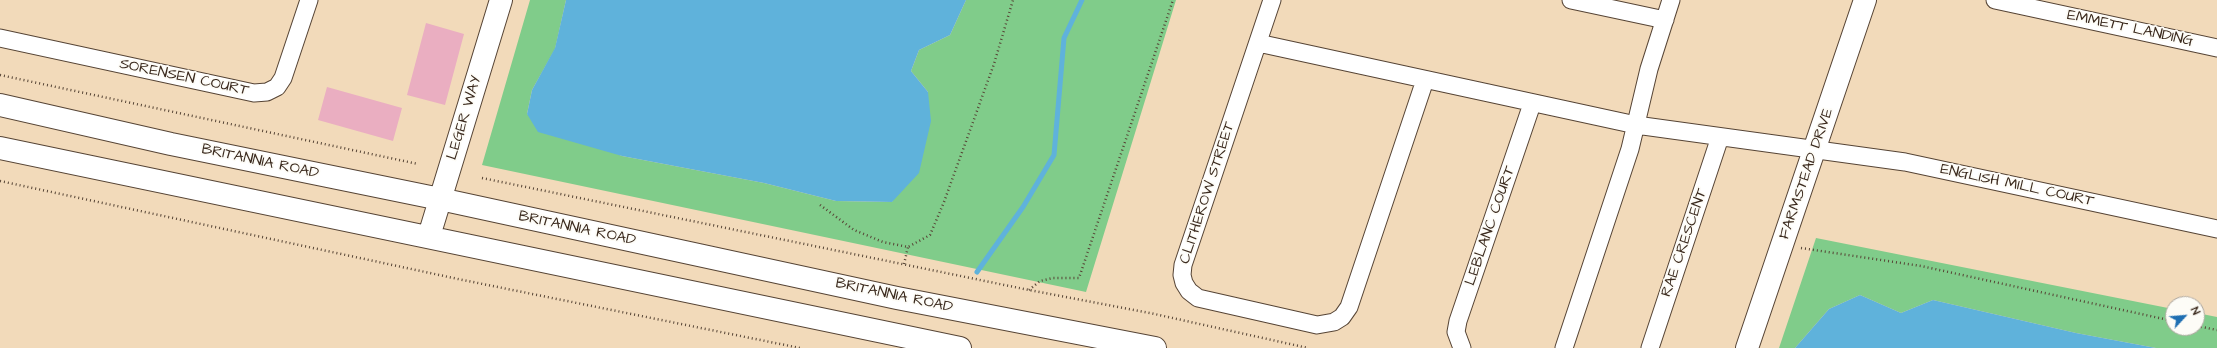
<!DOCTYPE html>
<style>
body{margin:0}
#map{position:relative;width:2217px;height:348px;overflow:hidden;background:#f2daba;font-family:"Architects Daughter",sans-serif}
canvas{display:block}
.north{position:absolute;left:2165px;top:296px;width:40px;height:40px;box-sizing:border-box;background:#fdfcf7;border:1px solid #afa8a0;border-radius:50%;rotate:64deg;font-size:11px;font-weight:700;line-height:16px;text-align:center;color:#3b2a1e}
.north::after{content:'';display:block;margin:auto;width:14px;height:18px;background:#1f6fb2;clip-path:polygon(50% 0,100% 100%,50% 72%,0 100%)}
</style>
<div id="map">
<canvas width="2217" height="348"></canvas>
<div class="north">N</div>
</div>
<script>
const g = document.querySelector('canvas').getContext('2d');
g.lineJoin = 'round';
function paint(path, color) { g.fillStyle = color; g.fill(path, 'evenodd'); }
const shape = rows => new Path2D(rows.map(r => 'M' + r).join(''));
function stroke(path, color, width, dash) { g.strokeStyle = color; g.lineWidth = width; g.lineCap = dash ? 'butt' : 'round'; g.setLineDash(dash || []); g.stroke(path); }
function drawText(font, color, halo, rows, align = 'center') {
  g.font = font + ' "Architects Daughter",sans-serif'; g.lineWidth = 3.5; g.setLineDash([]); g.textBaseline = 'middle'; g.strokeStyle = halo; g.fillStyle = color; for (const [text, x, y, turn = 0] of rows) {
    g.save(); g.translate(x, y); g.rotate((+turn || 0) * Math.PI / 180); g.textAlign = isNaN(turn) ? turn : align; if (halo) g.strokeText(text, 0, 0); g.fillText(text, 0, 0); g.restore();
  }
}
paint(shape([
 [530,0,566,0,555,49,532,90,527,114,622,156,764,183,836,201,892,202,928,92,911,71,919,50,950,35,966,0,1176,0,1086,292,482,165],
 [1816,238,2173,309,2173,328,2197,328,2197,313,2217,317,2217,348,2156,348,2076,333,1933,300,1901,313,1860,295,1829,309,1795,348,1779,348]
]), '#80cc8a');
paint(shape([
 [566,0,966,0,950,35,919,50,911,71,928,92,931,121,919,173,892,202,836,201,764,183,622,156,538,132,527,114,532,90,555,48],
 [1860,295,1901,313,1933,300,2076,333,2156,348,1795,348,1829,309]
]), '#5fb2db');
stroke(shape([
 [977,272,1023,207,1054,155,1064,38,1082,0]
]), '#5fb2db', 5);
paint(shape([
 [426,23,464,34,445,105,407,95],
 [327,87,402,108,393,141,318,120]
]), '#eaaec1');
const street = shape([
 [1272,0,1183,265,1182,275,1184,283,1189,291,1198,298,1317,325,1334,322,1342,317,1349,307,1425,80],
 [1571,0,1665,20],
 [1995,0,2217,48],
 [0,38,254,93,267,92,277,87,283,78,309,0],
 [1258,43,1636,125,1905,162,2217,229],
 [1462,348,1456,332,1458,321,1532,104],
 [1564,348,1630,149,1649,69,1671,0],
 [1650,348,1720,137]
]);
const secondary = shape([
 [0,105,171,144,440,199,897,298,1155,348],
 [0,148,960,348],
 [429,236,501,0],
 [1747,348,1865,0]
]);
stroke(street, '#564435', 19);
stroke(secondary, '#564435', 24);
stroke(shape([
 [0,75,418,164],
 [482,178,1029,290,1150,313,1308,348],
 [0,181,458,279,800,348],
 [820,205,854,230,883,242,908,247,930,235,944,202,994,64,1013,0],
 [1801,248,1921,266,2173,321],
 [904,264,908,247],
 [1029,290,1040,281,1053,278,1079,278,1173,0],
 [2197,326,2217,330]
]), '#564435', 2.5, [1, 3]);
stroke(street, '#fff', 17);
stroke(secondary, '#fff', 22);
drawText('15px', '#3b2a1e', '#fdfcf7', [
 ["EMMETT LANDING",2130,29,12],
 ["SORENSEN COURT",184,78,12],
 ["LEGER WAY",465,118,-73],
 ["BRITANNIA ROAD",260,162,12],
 ["FARMSTEAD DRIVE",1807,174,-71],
 ["ENGLISH MILL COURT",2017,186,12],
 ["CLITHEROW STREET",1208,193,-72],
 ["LEBLANC COURT",1491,226,-71],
 ["BRITANNIA ROAD",577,229,12],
 ["RAE CRESCENT",1685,243,-71],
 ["BRITANNIA ROAD",894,296,12]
]);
</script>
